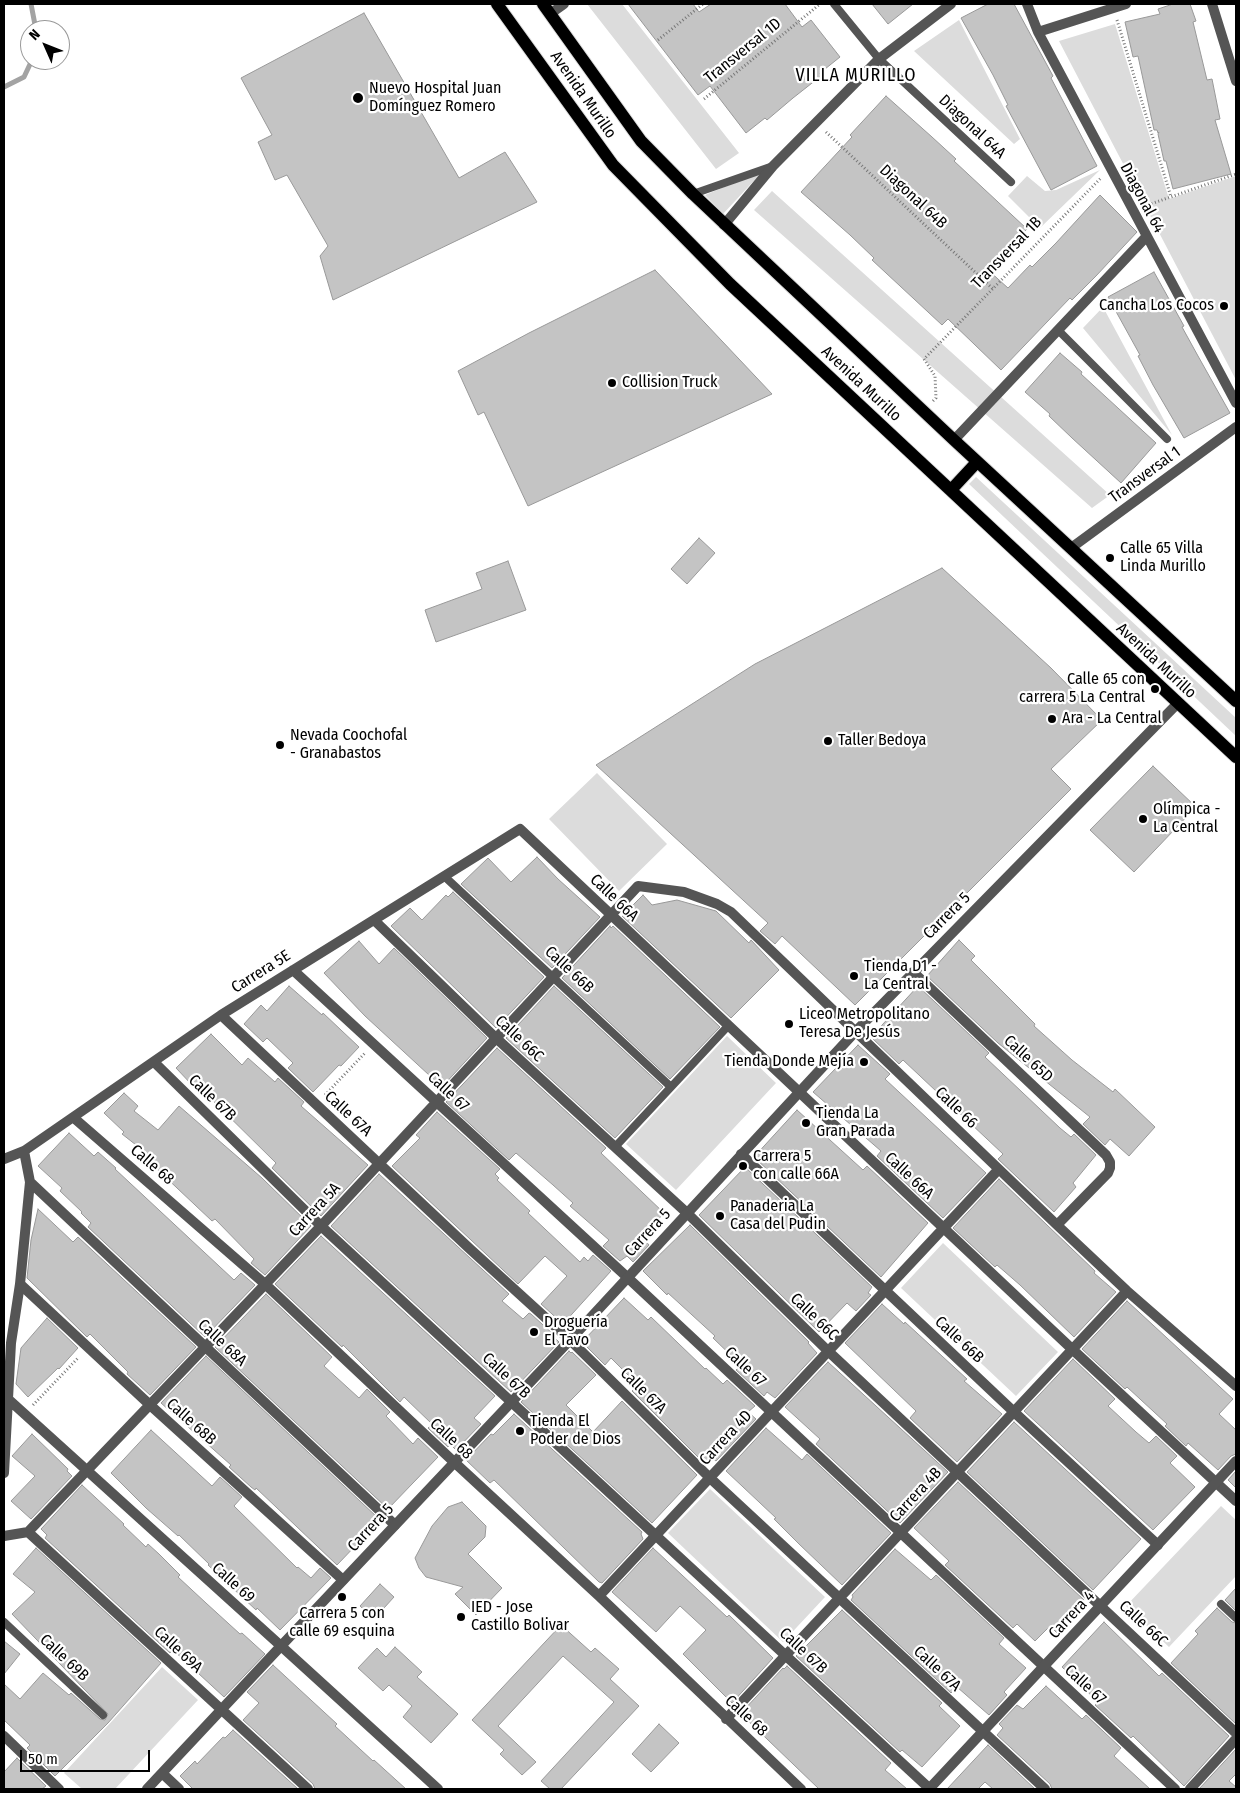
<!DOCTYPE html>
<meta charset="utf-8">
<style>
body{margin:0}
#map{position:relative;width:1240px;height:1793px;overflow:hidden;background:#fff;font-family:"Fira Sans Condensed",sans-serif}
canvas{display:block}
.frame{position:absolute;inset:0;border:5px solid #000;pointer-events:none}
.north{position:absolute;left:20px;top:20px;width:50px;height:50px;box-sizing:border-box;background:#fff;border:1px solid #999;border-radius:50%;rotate:314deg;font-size:14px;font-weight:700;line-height:20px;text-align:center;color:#000}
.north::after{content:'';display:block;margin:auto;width:18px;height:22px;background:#000;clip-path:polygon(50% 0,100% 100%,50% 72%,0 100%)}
.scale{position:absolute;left:20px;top:1750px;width:130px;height:22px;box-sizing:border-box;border:2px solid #000;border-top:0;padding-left:6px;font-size:15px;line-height:18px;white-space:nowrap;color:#000;-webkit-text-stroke:4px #fff;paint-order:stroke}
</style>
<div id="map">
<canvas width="1240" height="1793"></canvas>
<div class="frame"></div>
<div class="north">N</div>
<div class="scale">50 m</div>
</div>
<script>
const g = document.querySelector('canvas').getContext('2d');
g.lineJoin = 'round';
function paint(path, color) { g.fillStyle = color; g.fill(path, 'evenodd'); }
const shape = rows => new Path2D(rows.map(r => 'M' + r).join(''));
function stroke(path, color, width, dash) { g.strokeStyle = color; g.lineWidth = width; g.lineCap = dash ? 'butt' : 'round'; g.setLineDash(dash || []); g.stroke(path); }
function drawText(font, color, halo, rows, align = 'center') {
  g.font = font + ' "Fira Sans Condensed",sans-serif'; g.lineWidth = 4.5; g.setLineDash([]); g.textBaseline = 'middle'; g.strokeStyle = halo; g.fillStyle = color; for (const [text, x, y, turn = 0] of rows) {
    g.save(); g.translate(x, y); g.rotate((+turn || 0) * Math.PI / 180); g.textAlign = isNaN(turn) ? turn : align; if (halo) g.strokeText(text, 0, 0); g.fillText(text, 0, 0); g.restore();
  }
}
paint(shape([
 [587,4,622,4,739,153,716,169],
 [959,20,1020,139,1014,144,914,51],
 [1115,24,1169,199,1236,176,1236,380,1059,41],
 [1100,170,1040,228,1008,196,1027,176,1045,191,1056,190],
 [763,171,723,214,705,195],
 [772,191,1110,495,1092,508,754,210],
 [1103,307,1172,435,1083,328],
 [976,477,1236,718,1236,736,969,484],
 [597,773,667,844,619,891,549,819],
 [727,1036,776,1083,676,1190,626,1144],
 [943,1243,1058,1352,1016,1396,901,1288],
 [710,1489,825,1597,783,1642,668,1533],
 [1221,1506,1236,1520,1236,1576,1169,1647,1126,1606],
 [162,1667,198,1700,115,1789,82,1789,64,1773]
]), '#dcdcdc');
stroke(shape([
 [31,4,36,30],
 [4,87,24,77,32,60]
]), '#a3a3a3', 5);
const building = shape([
 [628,4,693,4,699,12,711,4,785,4,802,27,811,20,840,57,820,73,821,76,793,98,767,120,765,118,746,133,710,86,698,95,628,4],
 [872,4,913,4,888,24,872,4],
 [988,4,1014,4,1053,76,1051,78,1097,166,1051,190,1006,106,1008,105,993,75,961,18,988,4],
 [1173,4,1190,4,1196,21,1193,22,1207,80,1212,79,1220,119,1215,120,1231,174,1173,189,1166,161,1164,161,1158,134,1159,132,1158,133,1157,130,1154,130,1138,56,1133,57,1125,22,1160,14,1158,9,1173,4],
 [364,13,459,178,505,152,537,202,333,300,320,256,328,246,287,175,275,180,258,142,272,135,241,78,364,13],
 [886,96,932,137,956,159,954,161,1027,229,988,270,1008,288,1030,265,1032,267,1056,243,1100,195,1137,232,1096,276,1072,300,1070,298,1001,370,948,319,942,325,872,260,874,258,850,235,801,192,852,137,850,135,886,96],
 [655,270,772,394,528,506,484,412,478,415,458,371,529,333,655,270],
 [1154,272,1184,326,1182,327,1198,356,1230,413,1184,438,1153,385,1138,356,1140,355,1108,297,1154,272],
 [1060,353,1082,372,1081,374,1156,443,1121,483,1072,438,1049,416,1050,414,1025,392,1060,353],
 [699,538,715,553,687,584,671,569,699,538],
 [508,561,526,610,436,642,425,610,482,589,476,573,508,561],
 [942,568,1051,668,1102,720,1051,769,1071,789,855,1005,782,936,775,944,760,931,768,923,596,765,755,664,942,568],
 [1153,766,1196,807,1134,872,1090,830,1153,766],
 [537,857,558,879,600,917,552,968,461,884,488,858,511,882,537,857],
 [453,892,544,977,496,1028,391,926,410,908,422,920,446,895,448,897,453,892],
 [643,895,652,905,677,900,716,911,749,943,751,940,779,970,731,1018,622,916,643,895],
 [610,926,611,928,613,926,720,1027,670,1079,562,978,610,926],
 [959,940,975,956,971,960,1035,1024,1034,1026,1072,1060,1113,1092,1115,1089,1155,1127,1129,1156,1110,1139,1105,1145,1083,1124,1090,1117,998,1043,927,976,959,940],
 [359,941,379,964,394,948,487,1038,442,1087,365,1016,324,973,359,941],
 [289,986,322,1015,323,1013,359,1047,341,1066,339,1065,313,1092,288,1068,293,1063,267,1038,263,1042,244,1024,261,1005,267,1011,289,986],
 [554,986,663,1087,615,1138,506,1038,554,986],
 [918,986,989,1053,985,1057,1060,1128,1071,1137,1074,1134,1096,1155,1073,1183,1076,1187,1054,1212,998,1159,1003,1154,903,1060,899,1064,871,1037,918,986],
 [211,1034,242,1065,248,1058,275,1082,278,1078,304,1102,301,1106,368,1165,321,1216,272,1168,276,1163,196,1084,193,1086,176,1068,211,1034],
 [858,1045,890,1074,885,1079,986,1173,943,1218,877,1156,881,1151,813,1092,858,1045],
 [497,1048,606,1148,601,1153,664,1213,642,1237,649,1245,633,1262,627,1256,620,1261,603,1246,609,1240,570,1206,573,1203,553,1185,516,1153,509,1160,446,1102,497,1048],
 [124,1093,138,1106,134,1111,158,1130,179,1106,262,1178,311,1226,265,1275,251,1263,254,1259,215,1219,212,1221,142,1155,145,1152,122,1134,124,1132,104,1113,124,1093],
 [797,1110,863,1170,867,1166,928,1223,881,1277,754,1157,797,1110],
 [437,1112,500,1169,495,1174,499,1178,497,1180,530,1211,528,1213,580,1262,584,1257,588,1261,593,1255,611,1271,563,1324,541,1304,567,1276,545,1256,518,1284,392,1166,420,1138,416,1135,437,1112],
 [69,1133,94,1156,98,1152,116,1168,115,1169,234,1280,241,1273,255,1285,205,1337,88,1227,91,1223,81,1213,82,1212,60,1191,62,1188,38,1166,69,1133],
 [745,1167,872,1287,868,1293,871,1295,856,1311,847,1303,819,1332,699,1215,745,1167],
 [379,1174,509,1294,502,1301,523,1319,529,1313,531,1314,553,1334,552,1335,559,1342,511,1392,331,1226,379,1174],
 [999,1179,1095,1271,1094,1273,1116,1292,1074,1337,1020,1285,997,1265,995,1267,953,1228,999,1179],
 [38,1209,73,1242,78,1237,196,1347,150,1395,127,1374,128,1372,90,1334,87,1337,27,1278,31,1240,38,1209],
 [690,1225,809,1342,808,1343,817,1353,775,1398,767,1392,764,1396,736,1370,741,1365,713,1338,715,1336,668,1293,667,1295,643,1271,690,1225],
 [321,1236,495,1396,474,1418,481,1424,456,1450,450,1444,448,1447,428,1428,432,1424,404,1397,400,1402,343,1345,342,1347,275,1284,321,1236],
 [266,1294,332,1357,324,1366,359,1398,367,1389,390,1412,386,1416,413,1444,418,1438,438,1457,388,1509,215,1347,266,1294],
 [624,1298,648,1320,651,1317,705,1369,706,1368,723,1384,727,1380,755,1406,748,1412,756,1419,716,1461,712,1458,706,1465,632,1391,638,1385,611,1358,605,1365,582,1342,624,1298],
 [1127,1301,1233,1399,1219,1414,1236,1430,1236,1454,1231,1456,1218,1470,1188,1443,1186,1446,1165,1426,1167,1424,1127,1387,1125,1389,1082,1349,1127,1301],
 [882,1304,904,1324,905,1322,967,1379,964,1381,1002,1414,957,1462,910,1418,916,1411,845,1343,882,1304],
 [47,1318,78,1348,59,1369,58,1368,28,1397,16,1384,21,1348,47,1318],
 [569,1351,571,1353,572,1352,596,1375,566,1405,593,1432,622,1401,697,1475,652,1523,521,1402,569,1351],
 [206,1356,378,1518,356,1540,359,1542,337,1565,256,1488,255,1490,251,1487,229,1467,231,1465,161,1403,206,1356],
 [1073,1359,1115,1399,1108,1406,1136,1432,1149,1443,1156,1436,1177,1456,1170,1463,1195,1487,1153,1530,1024,1411,1073,1359],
 [828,1362,948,1472,900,1523,816,1444,820,1439,785,1407,828,1362],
 [514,1414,642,1532,641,1534,643,1539,602,1583,599,1582,494,1480,490,1483,466,1460,491,1434,493,1435,514,1414],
 [1014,1422,1141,1539,1093,1590,967,1472,1014,1422],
 [766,1428,802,1460,807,1454,891,1533,842,1585,799,1544,774,1519,776,1518,726,1471,766,1428],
 [151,1430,212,1486,220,1477,242,1497,234,1506,297,1568,298,1567,311,1578,320,1568,331,1578,280,1630,257,1608,256,1610,208,1565,209,1564,179,1535,178,1536,146,1508,111,1473,151,1430],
 [32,1434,68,1469,67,1471,72,1476,31,1519,11,1501,35,1476,12,1456,32,1434],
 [1236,1471,1236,1488,1228,1480,1236,1471],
 [958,1482,1084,1600,1081,1604,1083,1605,1057,1633,1050,1626,1035,1641,1017,1624,1013,1628,945,1565,949,1561,914,1528,958,1482],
 [82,1485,124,1524,123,1525,146,1547,148,1544,159,1554,180,1575,178,1577,206,1603,240,1634,242,1633,265,1654,224,1697,173,1650,170,1653,45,1538,47,1535,41,1529,82,1485],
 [462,1502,486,1526,485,1537,468,1554,502,1588,476,1615,455,1594,463,1587,426,1577,419,1568,415,1558,432,1526,448,1507,462,1502],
 [36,1548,161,1663,108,1723,55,1776,27,1748,30,1745,4,1720,4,1684,20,1699,43,1673,69,1695,71,1693,100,1719,105,1720,108,1714,12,1614,35,1592,13,1574,36,1548],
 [653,1548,727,1617,729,1615,773,1658,732,1703,683,1654,706,1630,680,1606,656,1632,612,1592,653,1548],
 [895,1549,931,1580,936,1575,1004,1638,999,1644,1026,1668,1004,1692,1007,1695,989,1715,957,1687,951,1693,851,1600,853,1597,852,1595,895,1549],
 [380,1584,394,1597,374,1619,360,1606,380,1584],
 [1236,1588,1236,1611,1225,1600,1236,1588],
 [1217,1608,1232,1622,1236,1623,1236,1724,1171,1663,1198,1634,1195,1631,1217,1608],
 [842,1610,942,1703,939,1706,960,1726,922,1767,902,1750,900,1752,796,1656,842,1610],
 [1104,1622,1159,1676,1162,1673,1229,1736,1184,1786,1133,1736,1131,1738,1095,1705,1098,1702,1062,1667,1104,1622],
 [561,1625,591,1652,595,1648,619,1669,610,1679,639,1706,561,1789,550,1789,541,1781,614,1702,563,1656,498,1726,536,1762,522,1775,500,1754,504,1750,472,1720,561,1625],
 [4,1641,20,1654,4,1674,4,1641],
 [395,1647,422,1672,417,1677,458,1714,431,1743,403,1717,412,1706,389,1685,383,1691,358,1668,377,1648,386,1657,395,1647],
 [273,1665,337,1724,335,1726,373,1761,374,1760,406,1789,315,1789,313,1784,243,1720,259,1703,247,1692,273,1665],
 [787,1666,891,1763,885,1770,907,1789,819,1789,742,1715,744,1714,742,1712,783,1668,784,1669,787,1666],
 [1046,1686,1082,1719,1086,1715,1121,1748,1114,1756,1150,1789,1052,1789,1050,1784,997,1735,1003,1728,999,1724,1017,1705,1023,1709,1046,1686],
 [659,1724,679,1743,651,1772,632,1754,659,1724],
 [233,1730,298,1789,193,1789,180,1776,195,1761,197,1764,223,1737,225,1738,233,1730],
 [988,1745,1035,1789,993,1789,985,1782,978,1789,947,1789,988,1745],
 [1236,1749,1236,1774,1229,1781,1236,1787,1236,1789,1199,1789,1236,1749],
 [17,1758,46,1786,42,1789,4,1789,4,1772,17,1758]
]);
paint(building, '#c4c4c4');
stroke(building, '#999', 1);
const primary = shape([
 [497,4,613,165,730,284,1236,757],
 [543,4,641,141,693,194,954,440,1236,701],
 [951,490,977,462]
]);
stroke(primary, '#dbdbdb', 14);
stroke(shape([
 [1117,20,1171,197],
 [658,40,703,4],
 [704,99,820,4],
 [826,132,993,289],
 [1145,206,1236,174],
 [933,401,936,398,935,376,924,359,1101,178],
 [325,1095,365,1053],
 [33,1405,79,1357]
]), '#777', 3, [1, 2.5]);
stroke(shape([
 [834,4,879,59,1011,182],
 [693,194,773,166],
 [1058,330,1167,439],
 [444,876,671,1087],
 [615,1147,728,1026],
 [1221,1604,1236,1618],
 [4,1622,103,1715]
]), '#555', 8);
stroke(shape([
 [1027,4,1038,32,1236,403],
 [1212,4,1236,81],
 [550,14,564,4],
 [1038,32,1126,4],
 [724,225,773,166,879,59,951,4],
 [954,440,1146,237],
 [1071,548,1236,427],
 [374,920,496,1038,687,1213,828,1351,1236,1733],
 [293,970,627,1277,1175,1789],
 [913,972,1106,1155,1110,1162,1110,1168,1108,1173,1057,1225],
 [221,1015,470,1249,570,1340,710,1478,1045,1789],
 [154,1062,321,1226,930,1789],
 [74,1118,265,1284,454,1462,599,1596,801,1789],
 [741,1154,1014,1412,1158,1545],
 [4,1159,24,1151,221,1015,520,829,1072,1349,1236,1501],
 [30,1182,395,1525],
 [20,1284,150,1405,343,1580],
 [4,1399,8,1399,281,1646,147,1789],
 [4,1473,11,1343,20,1284,30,1182,24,1151],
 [28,1532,308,1789],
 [4,1536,28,1532,321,1226,638,886,684,892,717,904,731,912,1057,1225,1127,1291,1236,1386],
 [599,1596,998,1170],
 [726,1719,1127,1291],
 [4,1736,59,1789],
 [162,1773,179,1789],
 [1190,1789,1236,1739]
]), '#555', 10);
stroke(shape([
 [438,1789,281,1646,570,1340,855,1032,1178,703],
 [929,1789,1236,1461]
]), '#555', 10);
stroke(primary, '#000', 12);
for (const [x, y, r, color] of [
 [358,98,6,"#000"],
 [1224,306,5,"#000"],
 [612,383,5,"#000"],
 [1110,558,5,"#000"],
 [1155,689,5,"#000"],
 [1052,719,5,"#000"],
 [828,741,5,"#000"],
 [280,745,5,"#000"],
 [1143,819,5,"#000"],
 [854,976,5,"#000"],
 [789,1024,5,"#000"],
 [864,1062,5,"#000"],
 [806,1123,5,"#000"],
 [743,1166,5,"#000"],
 [720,1216,5,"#000"],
 [534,1332,5,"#000"],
 [520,1431,5,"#000"],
 [342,1597,5,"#000"],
 [461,1617,5,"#000"]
]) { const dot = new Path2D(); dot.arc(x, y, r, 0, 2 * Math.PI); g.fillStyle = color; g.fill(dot); stroke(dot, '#fff', 2); }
drawText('16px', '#000', '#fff', [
 ["Transversal 1D",743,51,-39],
 ["Avenida Murillo",583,95,55],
 ["Diagonal 64A",972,127,43],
 ["Diagonal 64B",913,197,43],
 ["Diagonal 64",1142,198,62],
 ["Transversal 1B",1007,253,-46],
 ["Avenida Murillo",861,384,43],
 ["Transversal 1",1145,475,-36],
 ["Avenida Murillo",1156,661,43],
 ["Calle 66A",614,898,44],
 ["Carrera 5",947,916,-45],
 ["Calle 66B",569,970,43],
 ["Carrera 5E",261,972,-32],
 ["Calle 66C",519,1039,43],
 ["Calle 65D",1028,1059,43],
 ["Calle 67",448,1092,43],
 ["Calle 67B",212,1098,44],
 ["Calle 66",956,1108,44],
 ["Calle 67A",348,1114,43],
 ["Calle 68",152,1165,41],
 ["Calle 66A",909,1176,43],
 ["Carrera 5A",315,1210,-47],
 ["Carrera 5",648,1233,-47],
 ["Calle 66C",814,1317,44],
 ["Calle 66B",959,1340,43],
 ["Calle 68A",222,1343,43],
 ["Calle 67",745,1367,43],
 ["Calle 67B",506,1376,43],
 ["Calle 67A",643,1391,45],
 ["Calle 68B",191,1422,42],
 ["Carrera 4D",726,1438,-47],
 ["Calle 68",451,1439,43],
 ["Carrera 4B",916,1495,-47],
 ["Carrera 5",371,1528,-47],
 ["Calle 69",233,1583,42],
 ["Carrera 4",1072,1615,-47],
 ["Calle 66C",1143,1624,43],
 ["Calle 69A",178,1650,43],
 ["Calle 67B",803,1651,43],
 ["Calle 69B",64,1658,43],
 ["Calle 67A",937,1669,43],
 ["Calle 67",1085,1685,43],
 ["Calle 68",746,1716,43]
]);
drawText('16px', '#000', '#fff', [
 ["Nuevo Hospital Juan",369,89],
 ["Domínguez Romero",369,107],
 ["Cancha Los Cocos",1214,306,"right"],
 ["Collision Truck",622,383],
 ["Calle 65 Villa",1120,549],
 ["Linda Murillo",1120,567],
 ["Calle 65 con",1145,680,"right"],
 ["carrera 5 La Central",1145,698,"right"],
 ["Ara - La Central",1062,719],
 ["Nevada Coochofal",290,736],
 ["- Granabastos",290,754],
 ["Taller Bedoya",838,741],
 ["Olímpica -",1153,810],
 ["La Central",1153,828],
 ["Tienda D1 -",864,967],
 ["La Central",864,985],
 ["Liceo Metropolitano",799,1015],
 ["Teresa De Jesús",799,1033],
 ["Tienda Donde Mejía",854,1062,"right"],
 ["Tienda La",816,1114],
 ["Gran Parada",816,1132],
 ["Carrera 5",753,1157],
 ["con calle 66A",753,1175],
 ["Panaderia La",730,1207],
 ["Casa del Pudin",730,1225],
 ["Droguería",544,1323],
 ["El Tavo",544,1341],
 ["Tienda El",530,1422],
 ["Poder de Dios",530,1440],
 ["IED - Jose",471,1608],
 ["Castillo Bolivar",471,1626],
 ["Carrera 5 con",342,1614,"center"],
 ["calle 69 esquina",342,1632,"center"]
], 'left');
g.letterSpacing = '1px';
drawText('18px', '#000', '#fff', [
 ["VILLA MURILLO",856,76]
]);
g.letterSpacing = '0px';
</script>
